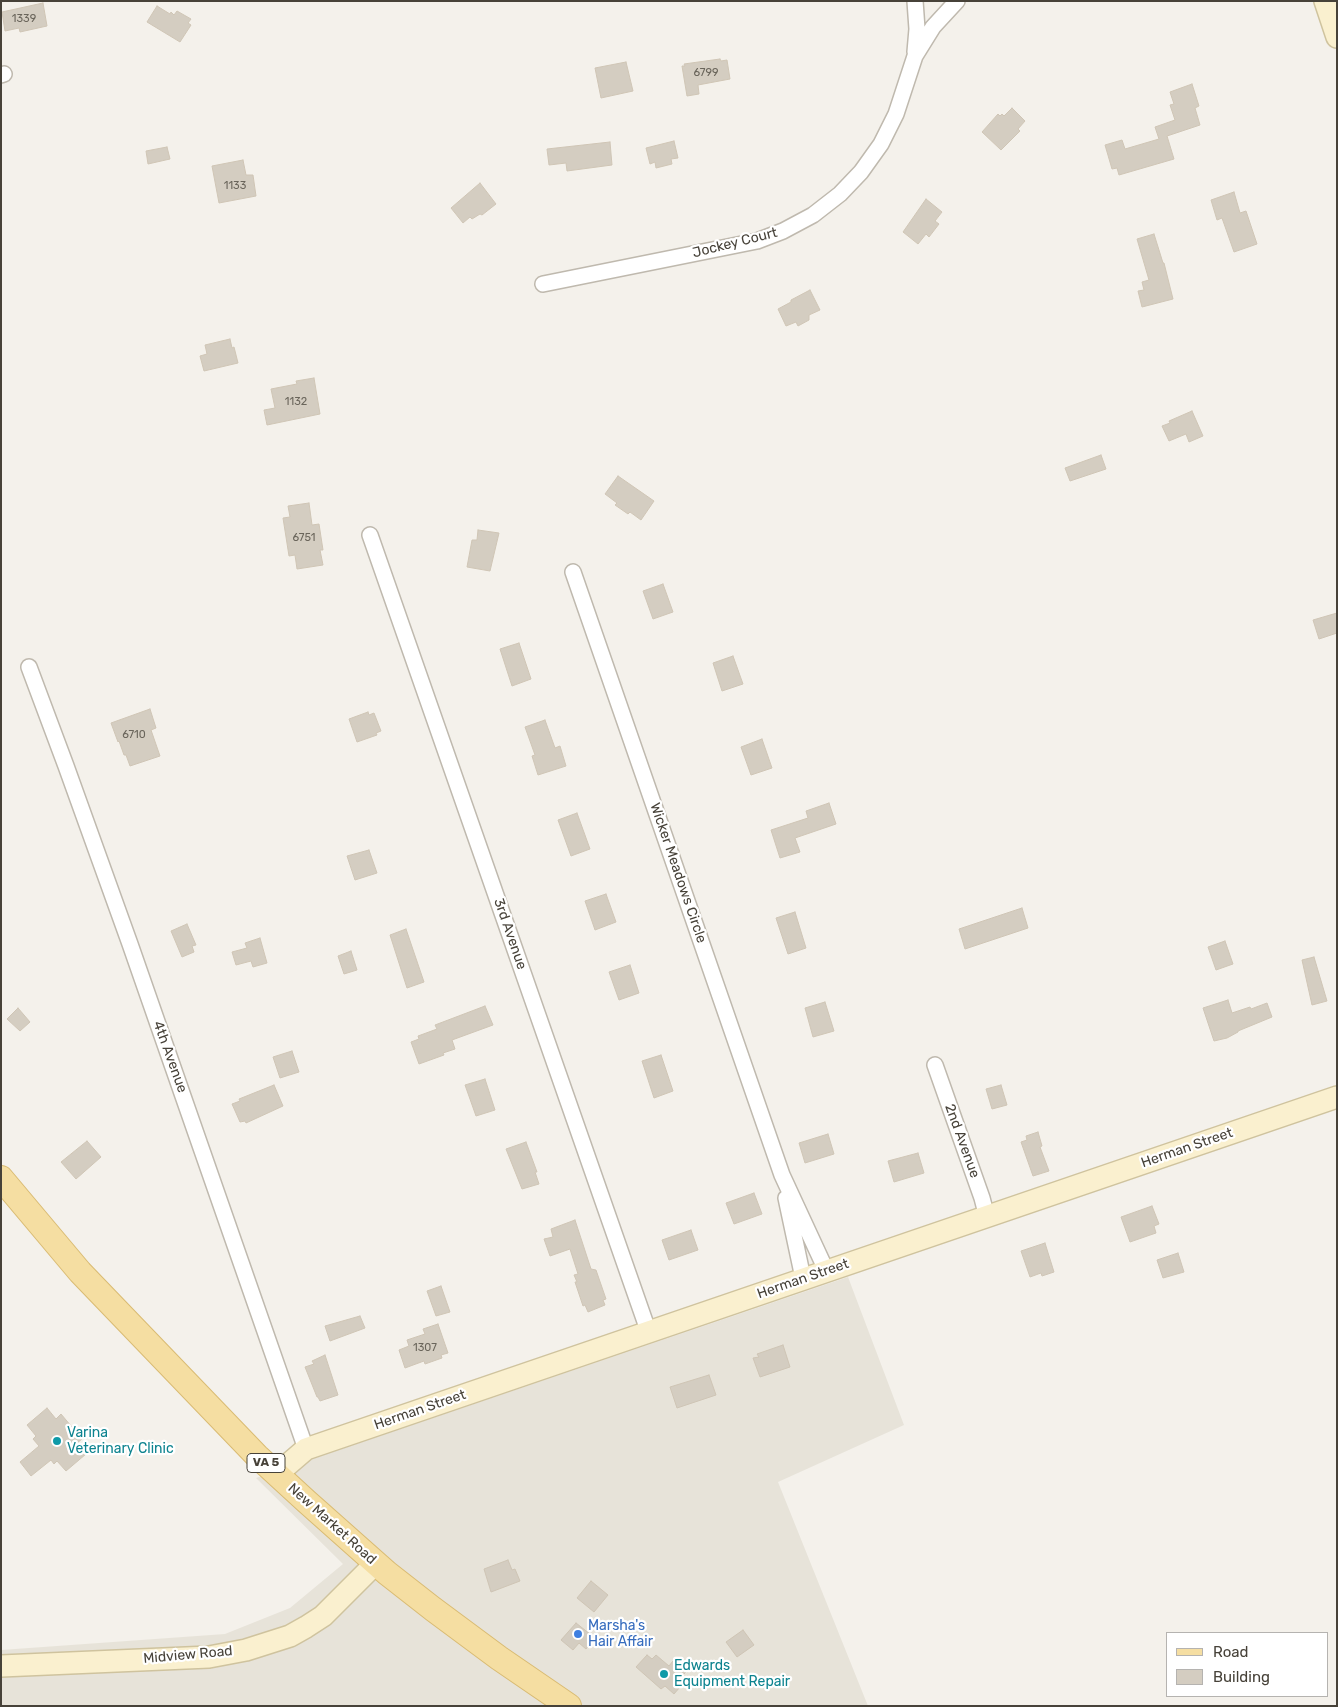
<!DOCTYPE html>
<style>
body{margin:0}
#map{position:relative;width:1338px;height:1707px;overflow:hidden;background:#f4f1eb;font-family:Rubik,sans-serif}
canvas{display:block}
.frame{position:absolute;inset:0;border:2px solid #474239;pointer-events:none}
.legend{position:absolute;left:1166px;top:1632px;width:162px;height:65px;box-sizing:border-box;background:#fff;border:1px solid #b5b3b0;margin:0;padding:6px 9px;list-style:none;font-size:15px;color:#474239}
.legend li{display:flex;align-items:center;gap:10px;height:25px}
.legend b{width:25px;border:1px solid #b5b3b0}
</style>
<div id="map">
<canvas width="1338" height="1707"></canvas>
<div class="frame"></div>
<ul class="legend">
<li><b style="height:6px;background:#f5dea2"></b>Road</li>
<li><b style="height:14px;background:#d4cdc1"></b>Building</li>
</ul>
</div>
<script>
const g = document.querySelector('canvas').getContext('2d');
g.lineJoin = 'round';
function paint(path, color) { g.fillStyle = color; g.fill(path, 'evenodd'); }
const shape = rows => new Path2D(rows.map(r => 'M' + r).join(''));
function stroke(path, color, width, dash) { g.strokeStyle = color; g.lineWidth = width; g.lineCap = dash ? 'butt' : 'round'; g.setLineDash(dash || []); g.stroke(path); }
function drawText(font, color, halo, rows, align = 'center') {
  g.font = font + ' Rubik,sans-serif'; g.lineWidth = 4.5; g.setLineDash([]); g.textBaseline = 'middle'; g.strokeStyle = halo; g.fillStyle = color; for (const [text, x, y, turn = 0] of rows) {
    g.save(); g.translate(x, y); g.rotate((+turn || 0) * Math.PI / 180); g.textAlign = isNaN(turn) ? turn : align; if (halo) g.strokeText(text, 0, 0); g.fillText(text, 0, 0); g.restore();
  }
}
paint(shape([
 [848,1277,904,1425,778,1482,868,1706,1,1706,1,1650,225,1634,290,1608,343,1564,256,1478]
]), '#e7e3d9');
const building = shape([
 [43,3,47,26,20,32,19,28,5,31,2,12,43,3],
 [157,6,170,14,171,12,174,15,177,11,191,19,188,23,191,25,180,42,147,22,157,6],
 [720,59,721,61,727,60,730,79,698,85,699,94,687,96,682,66,685,66,684,64,720,59],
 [626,62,633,91,601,98,595,68,626,62],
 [1192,84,1199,106,1195,108,1200,125,1167,136,1174,159,1119,175,1117,168,1112,169,1105,145,1122,140,1125,149,1159,139,1155,127,1175,120,1170,105,1174,104,1170,92,1192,84],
 [1012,108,1025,121,1018,129,1020,131,1001,150,982,132,998,114,1000,116,1002,114,1004,116,1012,108],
 [674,141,678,158,671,159,672,164,656,168,655,162,650,164,646,148,674,141],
 [610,142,612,165,567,171,566,163,549,165,547,149,610,142],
 [167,147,170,159,148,164,146,151,167,147],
 [243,160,246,175,253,175,256,196,219,203,212,166,243,160],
 [480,183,496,204,482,215,480,214,472,219,470,217,463,223,451,208,480,183],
 [1234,192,1240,213,1246,211,1257,244,1234,252,1222,218,1217,220,1211,200,1234,192],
 [926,199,942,212,935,221,939,224,929,237,926,234,918,244,903,232,926,199],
 [1154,234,1163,263,1164,263,1173,299,1142,307,1138,291,1144,290,1142,282,1149,280,1137,239,1154,234],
 [810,290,820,310,809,315,809,320,798,326,796,322,786,326,778,309,791,302,791,300,810,290],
 [230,339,232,348,234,347,238,363,204,371,200,356,207,354,205,345,230,339],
 [314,378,320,414,267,425,264,410,275,408,271,389,297,384,296,381,314,378],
 [1192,411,1203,436,1189,442,1186,434,1169,441,1162,426,1170,423,1169,421,1192,411],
 [1101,455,1106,469,1070,481,1065,468,1101,455],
 [618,476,654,501,641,520,630,512,628,514,615,505,617,503,605,494,618,476],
 [309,503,312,525,319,524,323,550,320,550,323,565,297,569,295,555,289,556,283,518,290,517,288,506,309,503],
 [478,530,499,533,490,571,467,567,472,540,477,540,478,530],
 [663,584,673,612,653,619,643,591,663,584],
 [1337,613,1337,633,1319,639,1313,620,1337,613],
 [519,643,531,679,512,686,500,649,519,643],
 [733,656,743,684,722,691,713,663,733,656],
 [150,709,156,728,151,730,160,756,130,766,126,755,124,755,119,741,118,742,111,723,150,709],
 [368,712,369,715,374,713,381,731,376,733,377,735,357,742,349,719,368,712],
 [545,720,555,748,560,746,566,766,538,775,532,756,535,755,525,727,545,720],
 [762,739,772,768,751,775,741,747,762,739],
 [829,803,836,824,795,838,800,852,780,858,771,830,808,818,806,811,829,803],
 [577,813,590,849,571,856,558,820,577,813],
 [369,850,377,873,355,880,347,856,369,850],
 [606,894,616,922,595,930,585,901,606,894],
 [1022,908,1028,928,965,949,959,929,1022,908],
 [795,912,806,948,788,954,776,918,795,912],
 [187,924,196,945,192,946,194,952,182,957,171,931,187,924],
 [406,929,424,982,407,988,390,935,406,929],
 [260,938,267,963,253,967,251,961,236,965,232,952,247,948,245,943,260,938],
 [1225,941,1233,964,1216,970,1208,947,1225,941],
 [351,951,357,970,344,974,338,956,351,951],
 [1314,957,1327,1001,1312,1005,1302,960,1314,957],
 [630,965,639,993,619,1000,609,972,630,965],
 [1228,1000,1232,1013,1250,1007,1251,1009,1267,1003,1272,1017,1238,1031,1238,1032,1227,1038,1214,1041,1203,1008,1228,1000],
 [825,1002,834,1031,813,1037,805,1008,825,1002],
 [485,1006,493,1025,452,1040,455,1049,443,1053,444,1055,419,1064,411,1042,419,1039,418,1036,437,1029,435,1025,485,1006],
 [18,1008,30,1022,20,1031,7,1019,18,1008],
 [292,1051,299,1072,280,1078,273,1057,292,1051],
 [661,1055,673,1091,654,1098,642,1061,661,1055],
 [485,1079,495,1110,476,1116,465,1085,485,1079],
 [274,1085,283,1106,246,1123,245,1121,240,1122,232,1104,240,1101,239,1099,274,1085],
 [1001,1085,1007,1105,992,1109,986,1089,1001,1085],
 [1038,1132,1042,1146,1040,1147,1049,1171,1033,1176,1021,1142,1027,1140,1026,1136,1038,1132],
 [828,1134,834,1154,805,1163,799,1143,828,1134],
 [87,1141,101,1157,76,1179,61,1162,87,1141],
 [526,1142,537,1172,535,1172,539,1184,522,1189,506,1149,526,1142],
 [918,1153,924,1173,894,1182,888,1161,918,1153],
 [754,1193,762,1214,734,1224,726,1203,754,1193],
 [1152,1206,1159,1224,1154,1226,1156,1233,1130,1242,1121,1217,1152,1206],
 [575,1220,591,1269,596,1270,606,1299,603,1300,605,1305,588,1312,585,1305,583,1306,575,1282,577,1282,574,1275,578,1274,570,1249,550,1256,544,1239,553,1237,551,1229,575,1220],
 [691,1230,698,1250,669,1260,662,1240,691,1230],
 [1045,1243,1054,1272,1042,1276,1041,1273,1030,1277,1021,1251,1045,1243],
 [1178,1253,1184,1272,1163,1278,1157,1260,1178,1253],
 [441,1286,450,1312,436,1316,427,1291,441,1286],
 [360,1316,365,1328,330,1341,325,1326,360,1316],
 [438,1324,448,1353,441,1355,442,1358,425,1364,424,1361,405,1368,399,1350,409,1346,407,1340,425,1334,423,1329,438,1324],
 [783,1345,790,1367,760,1377,753,1358,759,1357,757,1354,783,1345],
 [325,1355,338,1395,320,1401,318,1397,317,1397,305,1367,314,1364,312,1361,325,1355],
 [709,1375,716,1395,677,1408,670,1387,709,1375],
 [47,1408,56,1419,61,1414,82,1439,77,1443,86,1454,66,1471,57,1461,54,1464,51,1460,31,1476,20,1462,39,1446,33,1439,36,1436,27,1425,47,1408],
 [508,1560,512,1570,515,1569,520,1581,491,1592,484,1569,508,1560],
 [591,1581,608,1595,594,1612,577,1598,591,1581],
 [576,1623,595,1638,586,1649,579,1643,573,1650,561,1640,576,1623],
 [743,1630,754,1645,737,1657,726,1642,743,1630],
 [647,1655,652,1659,656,1655,669,1666,673,1661,686,1672,682,1676,686,1680,674,1694,665,1686,661,1689,636,1667,647,1655]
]);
paint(building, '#d4cdc1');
stroke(building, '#cfc5b5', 1);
const street = shape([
 [915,52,917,29,915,1],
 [1,75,4,74],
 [543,284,757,241,783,231,813,215,840,194,861,172,881,144,896,114,915,56,933,27,957,1],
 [370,535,649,1333],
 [573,572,782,1175,826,1270],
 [29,667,66,766,130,944,306,1449],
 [935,1065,982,1198,987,1217],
 [786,1198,803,1278]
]);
const secondary = shape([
 [1325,1,1337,37],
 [277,1474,306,1449,1337,1097],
 [1,1666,209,1657,246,1650,290,1636,306,1627,323,1616,376,1563]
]);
const primary = shape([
 [1,1178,80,1272,257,1456,306,1501,387,1573,433,1609,499,1658,569,1706]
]);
stroke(street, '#bfb9ae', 18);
stroke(secondary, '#cfc39e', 24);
stroke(primary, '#d9bb73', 26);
stroke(street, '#fff', 15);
stroke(secondary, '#faf0cf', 21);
stroke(primary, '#f5dea2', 24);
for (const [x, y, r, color] of [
 [57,1441,5,"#0f9aa8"],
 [578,1634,5,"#3f7fe0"],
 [664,1674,5,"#0f9aa8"]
]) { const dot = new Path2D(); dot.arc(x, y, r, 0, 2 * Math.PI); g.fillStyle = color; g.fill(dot); stroke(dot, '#fff', 2); }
drawText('11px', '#6a655b', null, [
 ["1339",24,19],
 ["6799",706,73],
 ["1133",235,186],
 ["1132",296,402],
 ["6751",304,538],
 ["6710",134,735],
 ["1307",425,1348]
]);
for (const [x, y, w] of [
 [266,1463,38]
]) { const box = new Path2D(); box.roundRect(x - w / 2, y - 9.5, w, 19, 4); g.fillStyle = '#fff'; g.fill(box); stroke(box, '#474239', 1); }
drawText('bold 12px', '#474239', null, [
 ["VA 5",266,1463]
]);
drawText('14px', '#474239', '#fff', [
 ["Jockey Court",735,243,-14],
 ["Wicker Meadows Circle",678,873,71],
 ["3rd Avenue",510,934,71],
 ["4th Avenue",170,1057,70],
 ["2nd Avenue",962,1141,70],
 ["Herman Street",1187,1148,-19],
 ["Herman Street",803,1279,-19],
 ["Herman Street",420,1410,-19],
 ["New Market Road",332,1524,42],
 ["Midview Road",188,1655,-5]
]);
drawText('14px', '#0d838f', '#fff', [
 ["Varina",67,1433],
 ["Veterinary Clinic",67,1449],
 ["Edwards",674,1666],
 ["Equipment Repair",674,1682]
], 'left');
drawText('14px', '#366cbe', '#fff', [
 ["Marsha's",588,1626],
 ["Hair Affair",588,1642]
], 'left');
</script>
